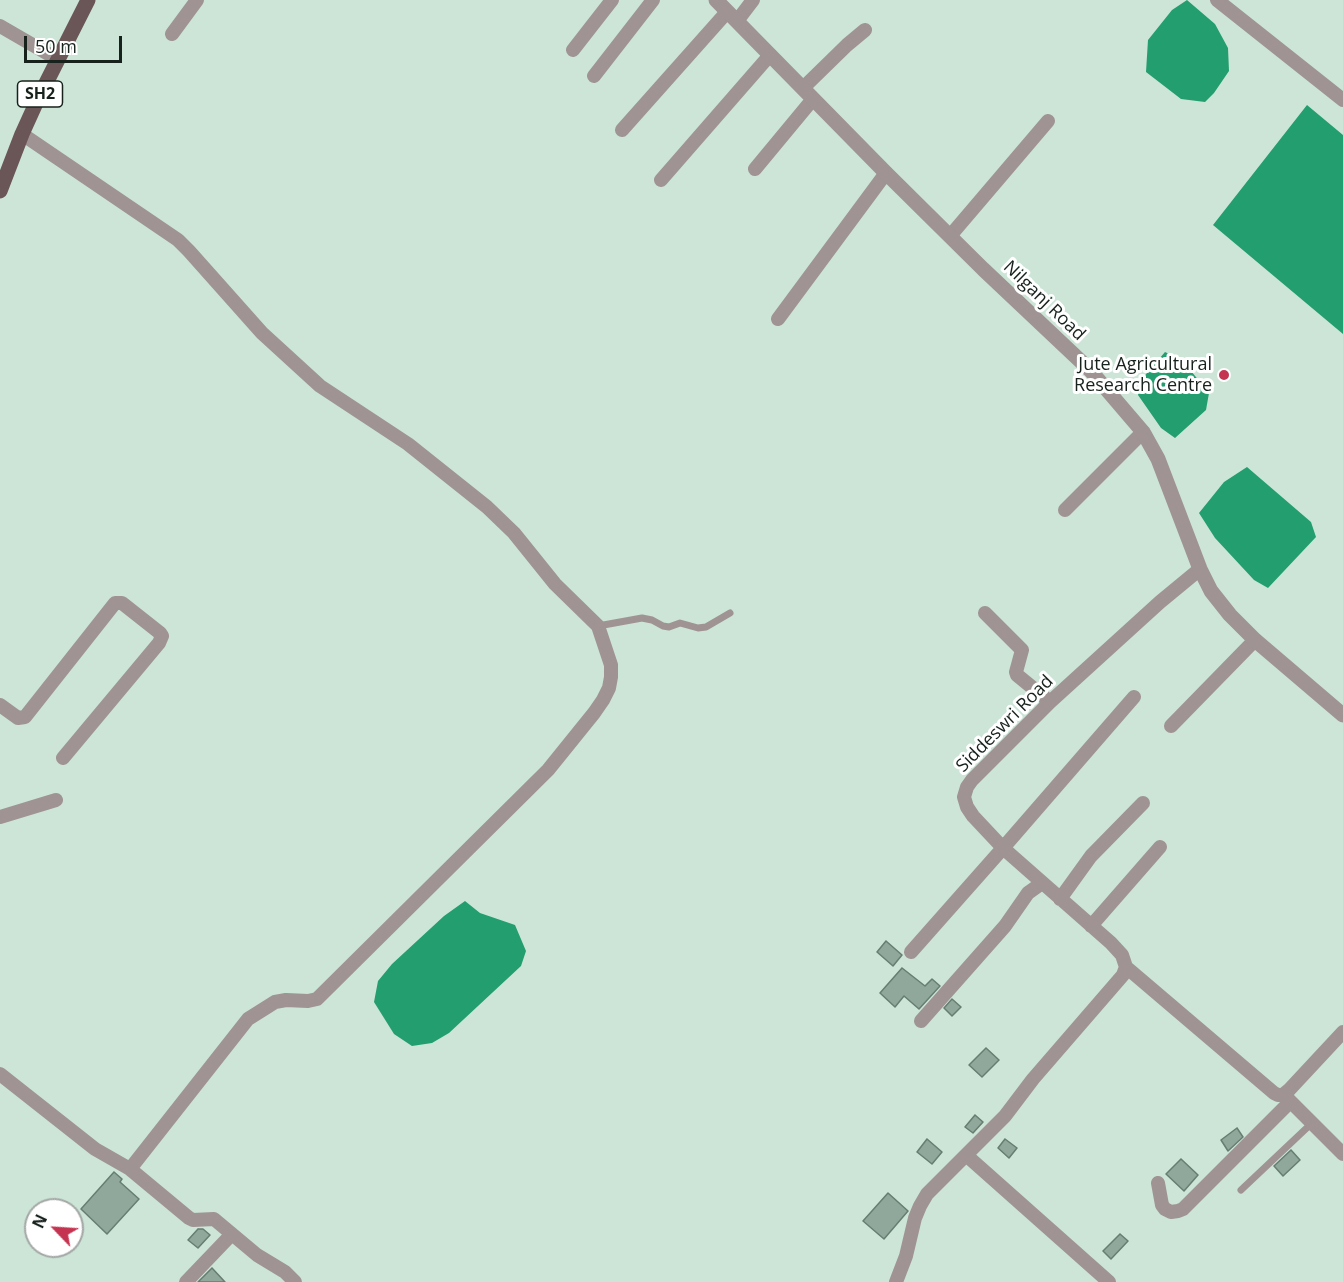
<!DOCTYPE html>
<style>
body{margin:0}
#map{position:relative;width:1343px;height:1282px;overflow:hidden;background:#cce5d7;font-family:"Open Sans",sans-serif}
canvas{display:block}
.north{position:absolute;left:24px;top:1198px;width:60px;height:60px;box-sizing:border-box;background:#fff;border:2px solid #a3a7a5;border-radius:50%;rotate:295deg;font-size:16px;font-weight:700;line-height:24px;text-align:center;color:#18221d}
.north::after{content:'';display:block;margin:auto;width:21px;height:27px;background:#c43450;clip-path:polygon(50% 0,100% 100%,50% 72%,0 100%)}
.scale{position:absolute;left:24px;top:36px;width:98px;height:27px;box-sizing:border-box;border:3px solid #18221d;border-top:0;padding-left:8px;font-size:18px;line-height:21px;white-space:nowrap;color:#18221d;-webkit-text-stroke:4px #fff;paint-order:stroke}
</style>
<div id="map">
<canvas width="1343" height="1282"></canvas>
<div class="north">N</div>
<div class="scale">50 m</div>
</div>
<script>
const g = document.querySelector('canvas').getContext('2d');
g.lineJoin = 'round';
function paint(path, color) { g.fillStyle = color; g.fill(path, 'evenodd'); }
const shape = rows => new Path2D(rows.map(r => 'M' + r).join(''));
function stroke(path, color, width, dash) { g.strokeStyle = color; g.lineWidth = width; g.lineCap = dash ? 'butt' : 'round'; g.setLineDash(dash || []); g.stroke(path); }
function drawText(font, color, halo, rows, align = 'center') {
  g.font = font + ' "Open Sans",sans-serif'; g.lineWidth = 6; g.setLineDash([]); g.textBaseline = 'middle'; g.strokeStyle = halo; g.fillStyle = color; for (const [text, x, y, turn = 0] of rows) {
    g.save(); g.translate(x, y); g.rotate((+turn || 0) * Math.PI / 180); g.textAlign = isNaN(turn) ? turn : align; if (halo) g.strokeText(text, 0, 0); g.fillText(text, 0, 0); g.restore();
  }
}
paint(shape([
 [1187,0,1215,24,1228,48,1229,71,1214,93,1205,102,1181,99,1146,72,1148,40,1172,10],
 [1307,105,1343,135,1343,334,1213,225],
 [1165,352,1182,360,1209,393,1206,410,1175,438,1161,428,1138,395,1141,380],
 [1247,467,1311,522,1316,537,1268,588,1254,580,1215,538,1199,513,1224,482],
 [465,901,480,913,515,925,526,951,521,966,449,1033,432,1043,412,1046,394,1034,374,1002,378,981,392,964,444,916]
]), '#239e6f');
const building = shape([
 [886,941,902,955,893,966,877,952,886,941],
 [902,968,925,986,932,979,940,986,919,1009,904,996,895,1007,880,993,902,968],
 [952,999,961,1007,952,1016,944,1008,952,999],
 [986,1048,999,1060,982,1077,969,1065,986,1048],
 [975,1115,983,1122,973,1133,965,1127,975,1115],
 [1237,1128,1243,1137,1228,1151,1221,1140,1237,1128],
 [927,1139,942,1152,932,1164,917,1152,927,1139],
 [1005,1139,1017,1148,1009,1158,998,1148,1005,1139],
 [1291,1150,1300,1160,1283,1176,1274,1166,1291,1150],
 [1181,1159,1198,1175,1184,1191,1166,1174,1181,1159],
 [114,1172,122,1179,120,1182,139,1199,107,1234,81,1209,114,1172],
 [888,1193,908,1211,884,1239,863,1221,888,1193],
 [198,1229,203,1229,210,1235,198,1248,188,1240,198,1229],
 [1120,1234,1128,1241,1111,1259,1103,1251,1120,1234],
 [212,1268,225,1282,198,1282,212,1268]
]);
paint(building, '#90a79b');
stroke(building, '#667d71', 1.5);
stroke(shape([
 [598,626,642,618,652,620,663,626,669,627,680,623,698,628,706,627,730,613],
 [1241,1190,1312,1123]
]), '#9f9394', 7);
stroke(shape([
 [1217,0,1343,100],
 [737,21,753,0],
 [0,26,57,59],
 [172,34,197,0],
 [573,50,612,0],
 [594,76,653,0],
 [803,88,847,45,865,30],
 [622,130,727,12],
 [22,134,178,240,189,251,262,333,320,386,408,444,487,507,514,533,555,584,598,626,611,665,611,677,609,688,603,700,594,713,548,770,317,999,308,1001,286,1000,275,1002,248,1019,130,1169],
 [755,169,813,99],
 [661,180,770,55],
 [950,236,1048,121],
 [778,319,886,173],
 [1065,510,1143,432],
 [985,613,1022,650,1016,672,1017,675,1050,702],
 [0,705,18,718,25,717,115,603,122,603,160,633,162,636,159,643,63,758],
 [1171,726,1255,640],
 [0,817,56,800],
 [1060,899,1091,856,1143,803],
 [1091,926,1160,847],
 [911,952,1003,848,1134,697],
 [1126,967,1274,1093,1278,1095,1283,1095,1289,1090,1343,1032],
 [921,1021,1005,926,1028,893,1042,883],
 [0,1074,95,1149,130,1169,189,1218,193,1220,214,1219,257,1255,285,1272,295,1282],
 [1285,1096,1343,1154],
 [966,1155,1109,1282],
 [1158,1183,1162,1205,1165,1209,1171,1212,1178,1211,1183,1209,1290,1102],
 [186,1282,231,1235],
 [896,1282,906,1256,915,1218,920,1206,927,1194,1005,1116,1033,1079,1123,975,1126,967,1122,955,1111,943,1003,848,973,816,967,807,964,797,967,787,972,780,1050,702,1160,602,1200,569]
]), '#9f9394', 14);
stroke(shape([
 [716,0,886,173,983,269,1090,370,1143,432,1158,459,1200,569,1211,591,1230,615,1255,640,1343,715]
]), '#9f9394', 15);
stroke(shape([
 [0,191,22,134,37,101,88,0]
]), '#6a5657', 15);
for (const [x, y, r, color] of [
 [1224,375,6,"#c43450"]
]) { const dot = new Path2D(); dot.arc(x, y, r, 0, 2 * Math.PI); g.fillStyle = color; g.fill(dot); stroke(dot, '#fff', 2); }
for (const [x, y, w] of [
 [40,94,45]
]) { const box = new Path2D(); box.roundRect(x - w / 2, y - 13, w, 26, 4.5); g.fillStyle = '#fff'; g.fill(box); stroke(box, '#18221d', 1.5); }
drawText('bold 16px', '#18221d', null, [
 ["SH2",40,94]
]);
drawText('18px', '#18221d', '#fff', [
 ["Nilganj Road",1044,301,44],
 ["Siddeswri Road",1005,724,-45]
]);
drawText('18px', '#18221d', '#fff', [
 ["Jute Agricultural",1212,365],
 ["Research Centre",1212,386]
], 'right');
</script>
